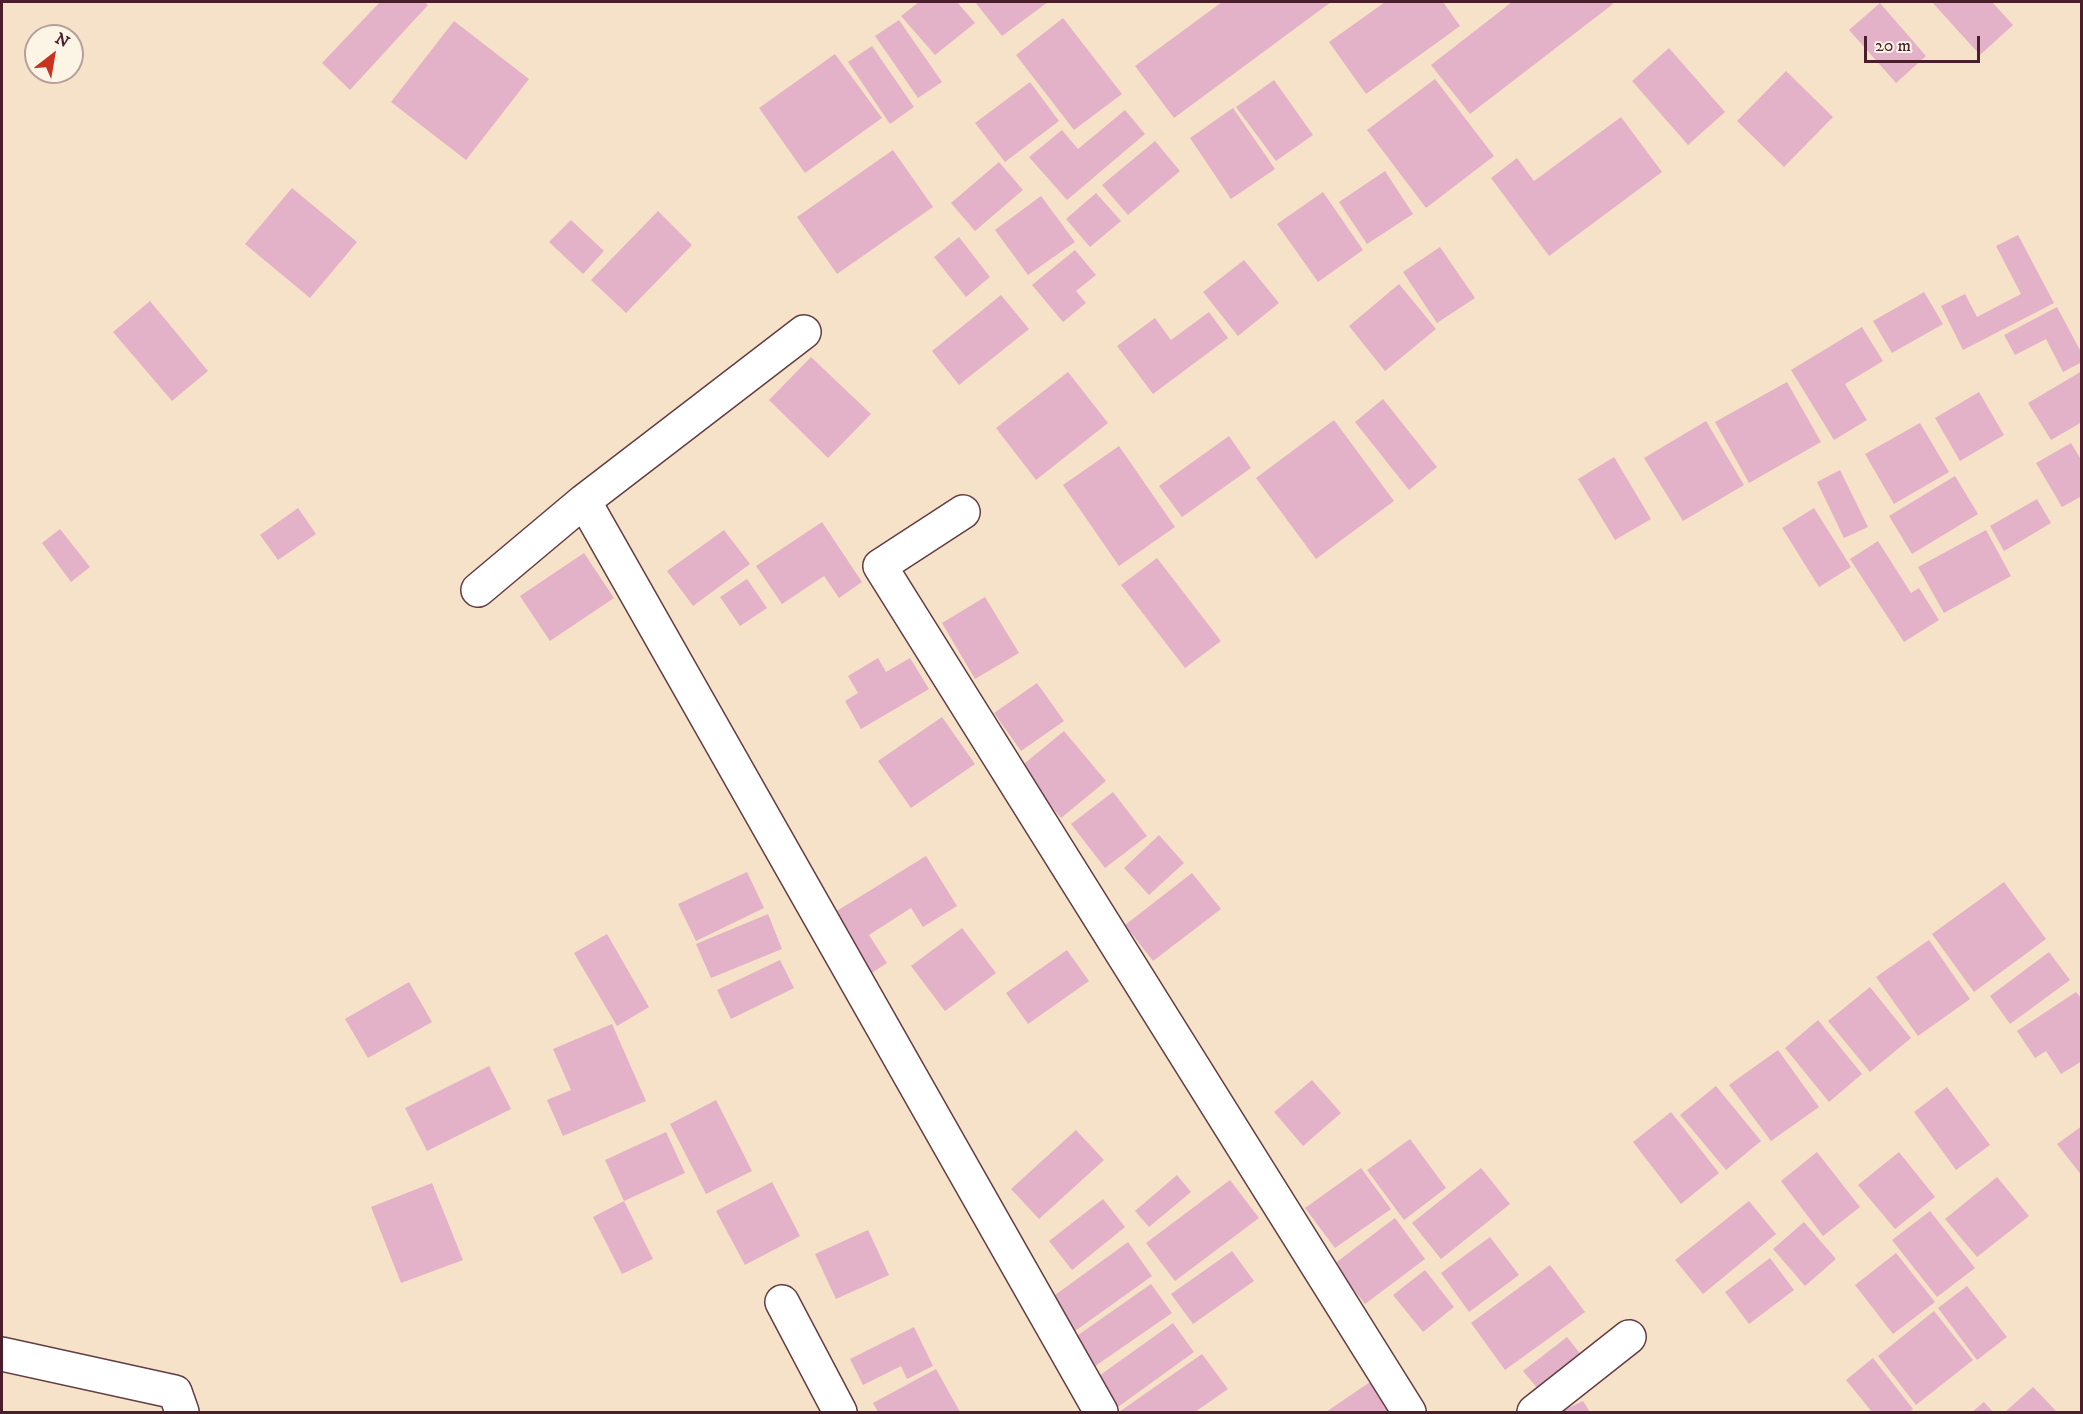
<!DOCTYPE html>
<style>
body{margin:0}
#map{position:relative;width:2083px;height:1414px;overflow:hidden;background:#f6e2c8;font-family:"IM FELL DW Pica",serif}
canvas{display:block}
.frame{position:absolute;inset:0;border:3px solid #4a1f2b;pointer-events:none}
.north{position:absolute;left:24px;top:24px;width:60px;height:60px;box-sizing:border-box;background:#fcf5e5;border:2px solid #b59f9b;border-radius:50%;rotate:31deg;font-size:16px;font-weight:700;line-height:24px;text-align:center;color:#4a1f2b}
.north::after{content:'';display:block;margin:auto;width:21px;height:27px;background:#c8321e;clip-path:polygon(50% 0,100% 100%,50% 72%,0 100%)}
.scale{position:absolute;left:1864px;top:36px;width:116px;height:27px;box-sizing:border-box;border:3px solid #4a1f2b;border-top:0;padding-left:8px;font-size:18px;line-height:21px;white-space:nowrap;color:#4a1f2b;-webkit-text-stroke:4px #fcf5e5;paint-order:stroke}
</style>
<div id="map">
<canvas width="2083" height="1414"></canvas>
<div class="frame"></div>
<div class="north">N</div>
<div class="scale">20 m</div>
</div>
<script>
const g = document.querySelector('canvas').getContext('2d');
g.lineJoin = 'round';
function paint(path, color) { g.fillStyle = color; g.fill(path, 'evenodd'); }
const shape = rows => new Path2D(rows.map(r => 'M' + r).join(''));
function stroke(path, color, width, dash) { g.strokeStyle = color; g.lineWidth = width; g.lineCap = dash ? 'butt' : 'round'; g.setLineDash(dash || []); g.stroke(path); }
paint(shape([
 [380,2,424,2,428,5,350,90,322,63],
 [919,2,957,2,975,23,935,55,901,16],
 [975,2,1048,2,1002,36],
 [1222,2,1331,2,1174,118,1135,66],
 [1385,2,1443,2,1460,26,1366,94,1329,42],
 [1512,2,1611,2,1613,4,1470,114,1431,65],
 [1932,2,1992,2,2013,25,1980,55],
 [1880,3,1926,56,1896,83,1849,30],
 [1063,18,1122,94,1074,130,1016,55],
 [899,20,942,82,918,98,875,36],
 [454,21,529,79,466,160,391,102],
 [872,46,914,107,890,124,848,62],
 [1669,48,1725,112,1688,145,1632,81],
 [835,54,882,118,805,173,759,108],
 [1786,71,1833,117,1784,167,1737,121],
 [1435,79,1494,156,1426,208,1367,130],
 [1274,80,1313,135,1276,161,1236,107],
 [1030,82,1059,121,1005,162,975,123],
 [1233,108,1275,169,1231,199,1190,138],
 [1125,110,1145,134,1067,200,1029,157,1062,130,1078,149],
 [1621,117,1662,172,1549,256,1491,178,1517,158,1534,181],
 [1155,141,1180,171,1128,215,1102,185],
 [893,150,933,207,837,274,797,217],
 [999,162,1023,190,975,231,951,203],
 [1385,171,1413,214,1367,244,1339,202],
 [292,188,357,242,310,298,245,244],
 [1323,192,1363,250,1318,282,1277,224],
 [1096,193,1121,221,1090,247,1066,219],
 [1041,196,1075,242,1028,275,995,230],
 [658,211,692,245,626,313,591,280],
 [571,220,604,251,583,274,549,242],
 [2018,235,2054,303,1963,350,1941,306,1965,294,1977,317,2021,294,1996,246],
 [959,237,990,277,966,297,934,257],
 [1440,247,1475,298,1437,323,1403,272],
 [1075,250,1096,275,1076,291,1086,303,1063,322,1032,285],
 [1244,260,1279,303,1238,336,1203,292],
 [1399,284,1436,329,1385,371,1349,326],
 [1924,292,1943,324,1892,353,1873,321],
 [1001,295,1029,329,959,385,932,351],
 [150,301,208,371,172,401,113,332],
 [2057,307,2082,354,2082,362,2063,372,2046,339,2015,355,2004,335],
 [1209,312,1228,338,1153,394,1117,346,1155,318,1171,340],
 [1862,327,1883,361,1845,384,1867,420,1834,440,1791,370],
 [811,357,871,414,828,458,769,400],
 [2082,371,2082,422,2051,440,2028,403],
 [1068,372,1108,423,1036,480,996,428],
 [1787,382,1821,442,1749,483,1715,422],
 [1979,392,2004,435,1960,461,1935,418],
 [1383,399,1437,467,1409,490,1355,422],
 [1334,420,1394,501,1316,559,1256,478],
 [1706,421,1744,485,1683,521,1644,458],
 [1920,423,1949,472,1894,504,1865,454],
 [1229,436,1251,468,1182,517,1159,486],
 [2071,443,2082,461,2082,496,2062,507,2036,463],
 [1119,446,1175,527,1119,566,1063,485],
 [1614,457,1651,519,1615,540,1578,479],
 [1840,470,1868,527,1844,538,1817,482],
 [1955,476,1978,514,1912,554,1889,516],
 [2037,499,2051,523,2004,551,1990,526],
 [298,508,316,534,278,560,260,535],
 [1814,508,1851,567,1819,587,1782,528],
 [822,522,862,582,839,598,824,576,782,604,756,566],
 [60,529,90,567,71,582,42,543],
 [724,530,750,564,693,606,667,571],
 [1986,530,2011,576,1944,613,1918,567],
 [1878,541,1911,593,1919,588,1939,620,1904,642,1850,559],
 [584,553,614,598,550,641,520,596],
 [1157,558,1221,641,1185,668,1121,585],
 [747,579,767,608,740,626,720,597],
 [985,597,1019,653,975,679,942,623],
 [878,658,886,672,910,658,929,689,861,729,845,701,858,693,848,676],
 [1037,683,1064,721,1021,751,994,713],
 [942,717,975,764,911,808,878,761],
 [1064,731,1106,781,1061,818,1019,768],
 [1113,792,1147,836,1105,868,1071,824],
 [1159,835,1184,863,1149,895,1124,868],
 [926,856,957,906,923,927,911,908,869,935,887,963,864,978,827,917],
 [747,872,764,908,696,941,678,904],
 [1192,873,1221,909,1153,961,1125,925],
 [2004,882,2046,939,1974,992,1932,934],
 [768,914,782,949,711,978,696,944],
 [962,928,996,973,945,1011,911,966],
 [607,934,649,1007,617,1026,574,953],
 [1929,940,1970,999,1918,1036,1876,977],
 [1067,950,1089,981,1028,1024,1006,993],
 [2049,952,2070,980,2010,1024,1990,996],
 [780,960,794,988,731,1019,717,990],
 [409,982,432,1022,368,1058,345,1019],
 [1870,987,1911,1038,1870,1072,1828,1021],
 [2076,992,2082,999,2082,1061,2061,1074,2046,1051,2035,1058,2017,1031],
 [1818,1020,1862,1074,1829,1102,1785,1048],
 [612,1024,646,1101,563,1136,547,1100,571,1090,553,1049],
 [1778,1050,1819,1107,1771,1141,1729,1085],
 [489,1066,511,1109,427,1151,405,1108],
 [1312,1080,1341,1113,1303,1146,1274,1112],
 [1716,1086,1761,1141,1726,1170,1680,1115],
 [1947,1087,1990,1145,1956,1170,1914,1112],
 [716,1100,752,1171,706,1194,670,1124],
 [1671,1112,1719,1173,1681,1204,1633,1142],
 [2082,1126,2082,1176,2057,1144],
 [1076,1130,1104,1160,1039,1219,1011,1189],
 [666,1132,685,1173,624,1201,605,1160],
 [1410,1139,1446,1188,1404,1220,1367,1170],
 [1817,1152,1860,1207,1823,1236,1781,1181],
 [1899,1152,1935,1197,1895,1229,1858,1185],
 [1361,1168,1391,1209,1335,1248,1305,1208],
 [1481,1168,1510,1204,1441,1259,1412,1223],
 [1177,1175,1191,1192,1149,1227,1135,1211],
 [1997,1177,2029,1216,1977,1257,1945,1219],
 [1230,1180,1259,1218,1175,1281,1146,1243],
 [772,1182,800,1236,745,1265,716,1211],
 [432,1183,463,1260,401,1283,371,1207],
 [1103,1199,1125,1227,1072,1270,1049,1241],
 [624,1201,653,1259,622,1274,593,1217],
 [1749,1201,1776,1234,1703,1294,1675,1260],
 [1930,1211,1975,1268,1937,1297,1892,1240],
 [1395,1218,1425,1259,1365,1304,1334,1264],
 [1804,1222,1836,1259,1805,1286,1773,1249],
 [868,1230,889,1275,836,1299,815,1254],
 [1490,1237,1519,1275,1469,1312,1441,1273],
 [1128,1242,1152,1276,1075,1331,1051,1298],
 [1232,1251,1254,1281,1193,1324,1171,1294],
 [1896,1253,1935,1302,1893,1334,1855,1285],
 [1770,1258,1794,1290,1749,1324,1725,1292],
 [1550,1265,1585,1312,1505,1370,1471,1323],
 [1425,1270,1454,1307,1423,1332,1393,1295],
 [1151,1284,1172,1313,1091,1369,1071,1340],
 [1967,1286,2007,1337,1977,1360,1938,1308],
 [1934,1311,1973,1360,1916,1405,1878,1356],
 [1173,1323,1194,1352,1111,1412,1089,1383],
 [914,1327,933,1366,907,1379,901,1366,863,1385,850,1359],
 [1567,1337,1582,1356,1539,1390,1523,1371],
 [1202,1354,1228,1389,1195,1412,1119,1412],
 [1873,1358,1913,1409,1909,1412,1872,1412,1846,1380],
 [936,1369,960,1412,878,1412,873,1403],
 [1373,1380,1393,1412,1326,1412],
 [2033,1387,2057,1412,2005,1412],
 [1583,1401,1590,1412,1560,1412],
 [1984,1402,1993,1412,1972,1412]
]), '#e3b2c8');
const minor = shape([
 [584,501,1101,1412],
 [963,512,880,566,1409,1412],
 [478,590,584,501,804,332],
 [782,1302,840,1412],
 [2,1354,175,1392,182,1412],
 [1534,1412,1629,1337]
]);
stroke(minor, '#643c43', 36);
stroke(minor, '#fff', 33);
</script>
